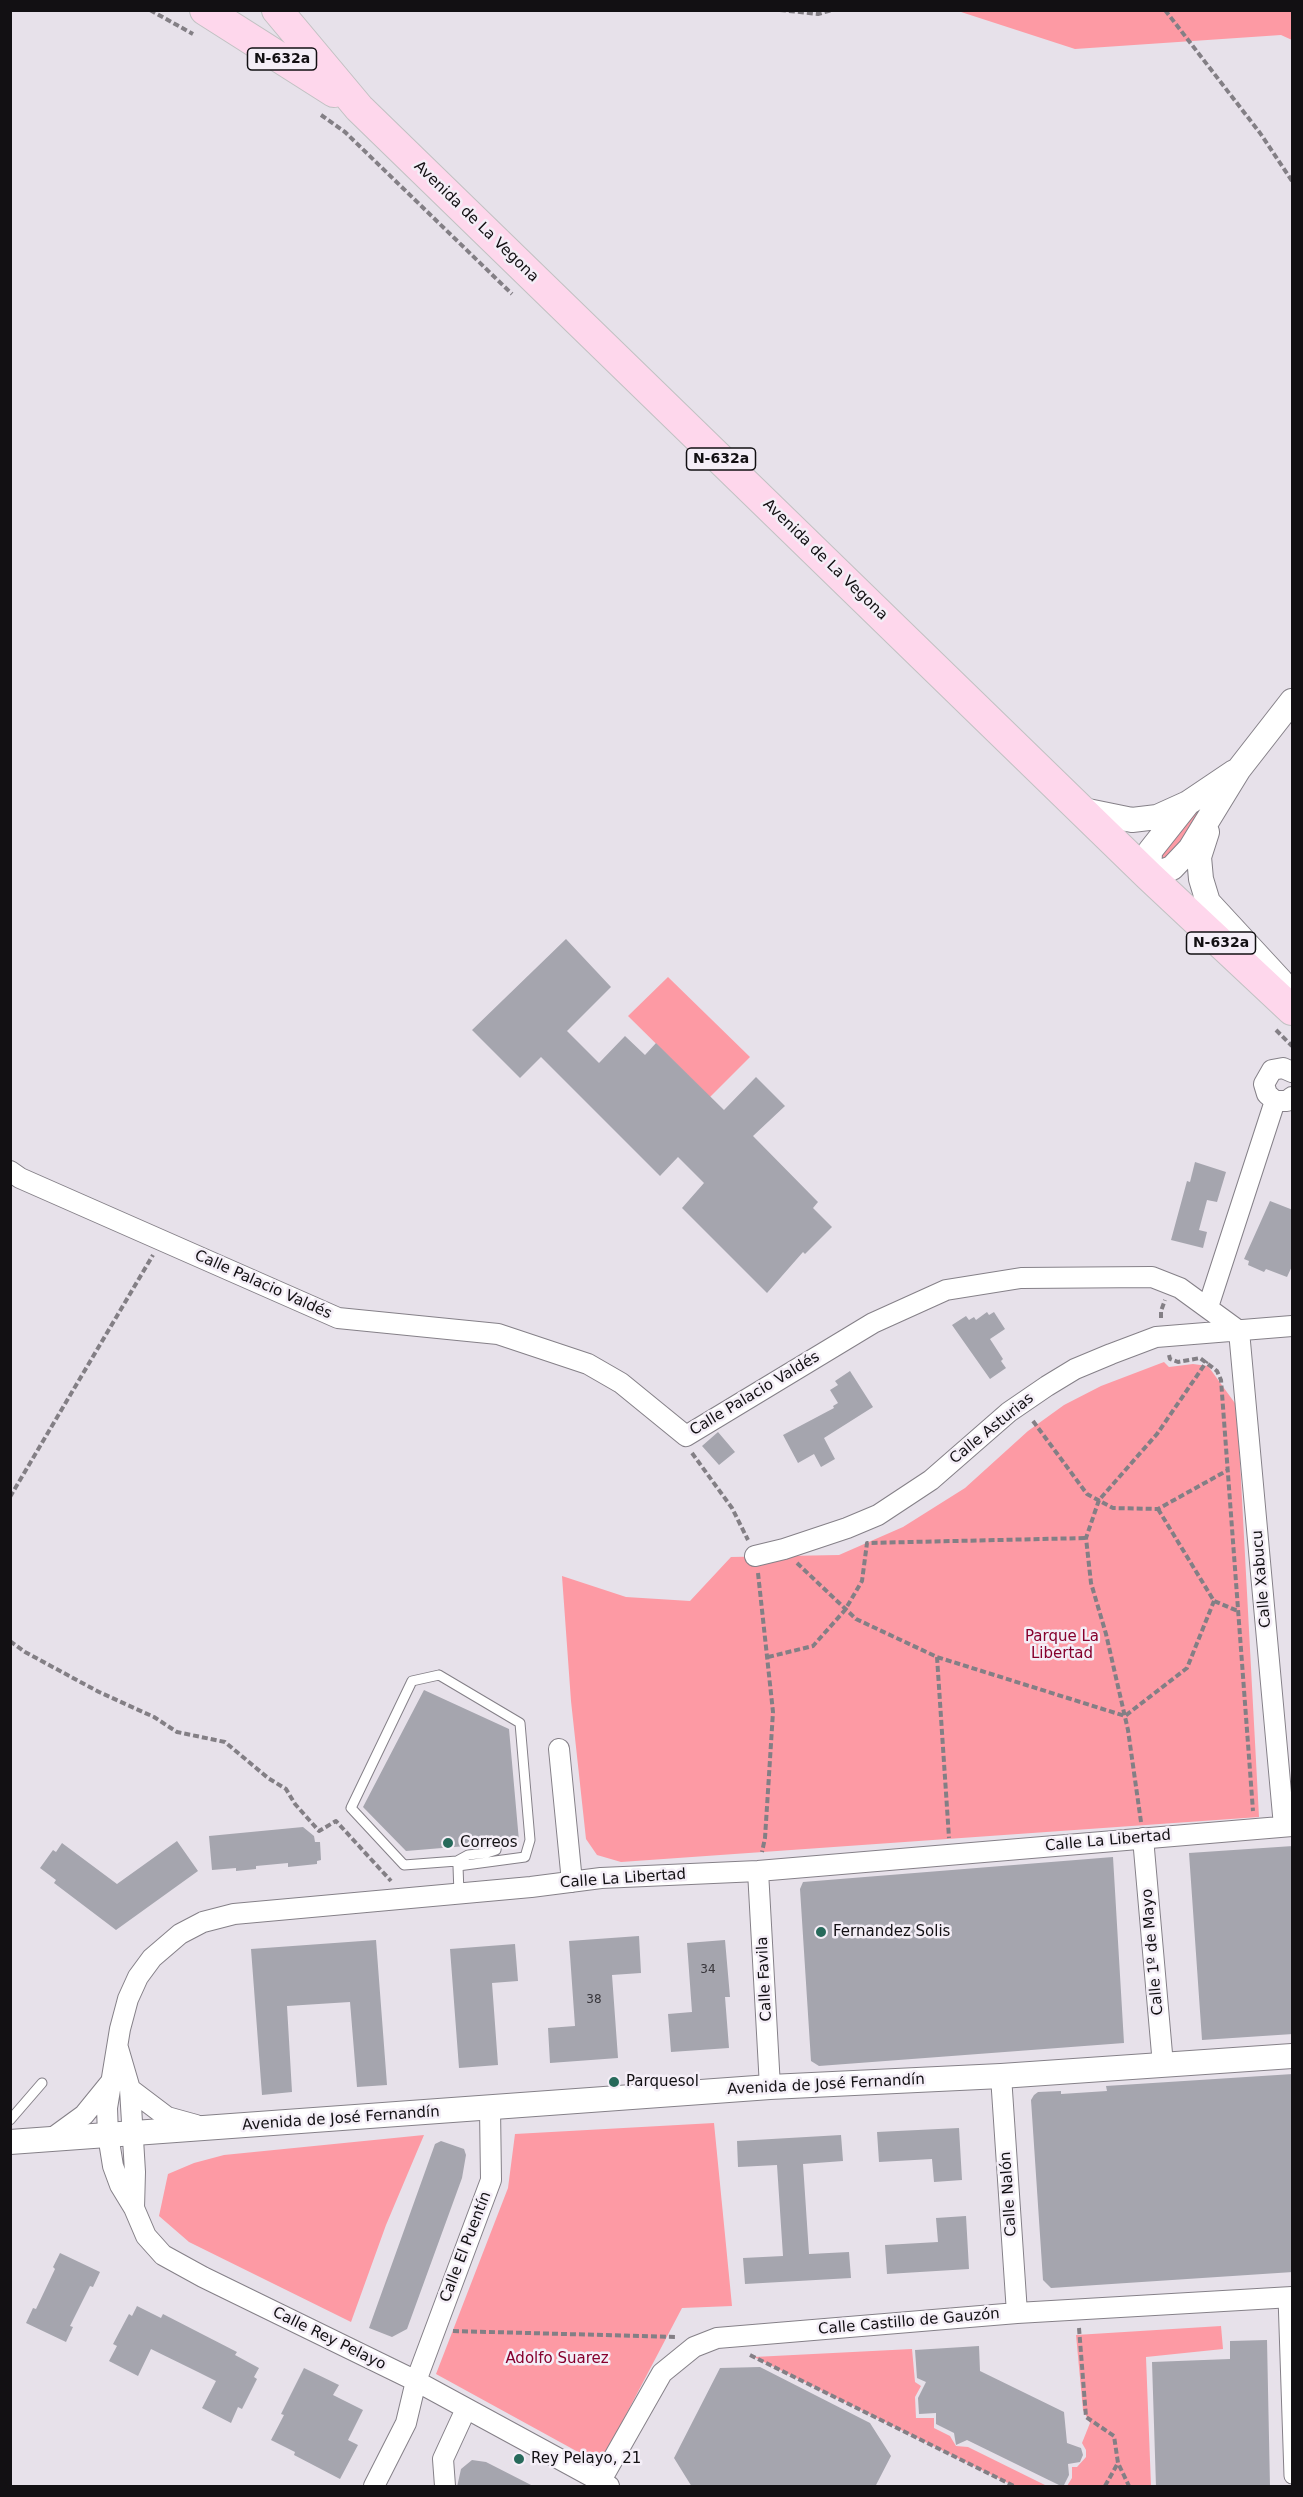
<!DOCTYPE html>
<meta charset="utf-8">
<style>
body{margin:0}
#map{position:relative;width:1303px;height:2497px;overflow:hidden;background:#e7e1ea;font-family:"DejaVu Sans",sans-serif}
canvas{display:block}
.frame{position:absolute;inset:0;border:12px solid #121013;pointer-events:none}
</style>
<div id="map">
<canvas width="1303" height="2497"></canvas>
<div class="frame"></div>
</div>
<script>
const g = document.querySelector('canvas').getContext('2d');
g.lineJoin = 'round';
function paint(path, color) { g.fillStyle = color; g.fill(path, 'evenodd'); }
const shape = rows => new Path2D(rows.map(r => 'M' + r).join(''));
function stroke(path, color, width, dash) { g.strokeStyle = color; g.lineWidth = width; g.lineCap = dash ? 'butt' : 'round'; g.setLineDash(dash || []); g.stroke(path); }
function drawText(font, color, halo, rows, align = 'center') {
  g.font = font + ' "DejaVu Sans",sans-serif'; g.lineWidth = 5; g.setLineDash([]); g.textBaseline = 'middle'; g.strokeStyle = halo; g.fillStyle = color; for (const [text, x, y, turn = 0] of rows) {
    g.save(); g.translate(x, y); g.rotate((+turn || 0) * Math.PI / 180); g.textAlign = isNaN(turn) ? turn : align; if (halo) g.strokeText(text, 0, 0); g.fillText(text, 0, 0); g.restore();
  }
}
paint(shape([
 [958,11,1292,11,1292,40,1281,35,1075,49],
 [1210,802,1173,857,1160,863,1158,853,1201,803],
 [668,977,750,1057,710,1097,628,1016],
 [1164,1362,1169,1367,1193,1364,1208,1366,1237,1406,1259,1817,621,1862,597,1855,586,1839,571,1701,562,1576,626,1597,690,1601,731,1557,839,1555,903,1527,965,1488,1028,1431,1064,1405,1101,1386],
 [714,2123,732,2306,682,2308,600,2464,436,2374,508,2188,515,2134],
 [424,2135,386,2225,351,2322,189,2242,159,2216,168,2174,194,2163,224,2155],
 [1221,2326,1223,2349,1146,2357,1151,2486,1067,2486,1072,2478,1072,2467,1077,2467,1086,2457,1086,2450,1082,2443,1090,2423,1083,2410,1076,2335],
 [912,2349,915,2382,921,2386,915,2397,916,2418,934,2418,934,2428,950,2436,956,2446,968,2447,1047,2486,1014,2486,754,2357]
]), '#fd9aa4');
paint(shape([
 [566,939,611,987,567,1031,599,1063,625,1036,645,1055,656,1043,724,1110,756,1077,785,1106,753,1136,818,1202,813,1208,832,1227,805,1254,803,1252,767,1293,682,1208,704,1183,678,1157,660,1176,541,1057,520,1078,472,1030],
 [1195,1162,1226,1172,1217,1202,1207,1200,1199,1230,1207,1232,1203,1248,1171,1240,1187,1181,1190,1182],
 [1270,1201,1293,1210,1293,1264,1287,1277,1266,1269,1264,1272,1248,1265,1249,1261,1244,1259],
 [987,1312,989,1315,994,1312,1005,1329,990,1339,1003,1359,1001,1361,1006,1368,990,1379,952,1325,966,1316,969,1320,974,1317,976,1320],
 [850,1371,873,1407,824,1438,835,1459,821,1467,814,1454,798,1463,783,1435,834,1408,833,1406,838,1403,830,1390,838,1385,835,1381],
 [718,1432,735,1452,719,1465,702,1446],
 [424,1690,509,1729,519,1841,504,1843,502,1838,497,1836,492,1838,490,1844,406,1851,363,1807],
 [303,1827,314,1836,315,1842,320,1842,321,1860,317,1861,317,1864,288,1867,288,1863,256,1866,256,1869,236,1871,236,1868,212,1870,209,1836],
 [177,1841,198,1871,116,1930,54,1883,56,1880,40,1868,53,1850,56,1852,62,1843,117,1884],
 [1293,1846,1293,2034,1202,2040,1189,1853],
 [1113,1857,1124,2043,819,2066,811,2061,800,1889,803,1882],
 [639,1936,641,1973,612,1975,618,2058,550,2063,548,2028,575,2026,569,1941],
 [376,1940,387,2085,357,2087,350,2002,287,2006,292,2092,262,2095,251,1949],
 [725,1940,730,1997,725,1997,729,2048,671,2052,668,2014,692,2012,687,1943],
 [515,1944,518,1981,492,1983,498,2065,459,2068,450,1949],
 [1293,2074,1293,2272,1051,2288,1043,2280,1031,2100,1034,2095,1038,2092,1061,2091,1061,2094,1107,2091,1106,2086],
 [959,2128,962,2180,934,2182,932,2159,879,2162,877,2132],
 [841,2135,843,2161,803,2164,809,2254,849,2252,851,2278,745,2284,743,2258,783,2256,777,2165,738,2167,737,2141],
 [441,2141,464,2149,466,2155,462,2178,407,2329,392,2337,369,2328,435,2144],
 [966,2216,969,2269,887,2274,885,2245,938,2242,936,2218],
 [60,2253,100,2272,93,2287,90,2286,70,2326,73,2327,66,2342,26,2323,33,2308,36,2309,55,2269,53,2267],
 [137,2306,161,2318,163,2314,237,2352,235,2355,259,2368,254,2377,257,2379,242,2409,238,2407,231,2423,202,2408,216,2381,198,2372,151,2349,138,2376,109,2361,117,2346,113,2344,129,2314,132,2316],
 [1267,2340,1270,2487,1156,2487,1152,2362,1230,2359,1230,2341],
 [979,2346,980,2371,1064,2412,1067,2443,1081,2448,1083,2455,1080,2462,1068,2464,1069,2475,1063,2487,967,2440,956,2445,954,2433,936,2424,936,2413,919,2414,918,2398,926,2382,917,2378,915,2350],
 [760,2367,870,2423,891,2456,875,2487,692,2487,674,2458,720,2368],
 [304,2368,339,2385,333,2395,363,2410,348,2440,358,2445,340,2479,294,2455,295,2452,271,2440,284,2415,281,2414],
 [472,2460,486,2462,535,2487,457,2487,461,2469]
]), '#a5a5ae');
const service = shape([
 [439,1675,520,1723,530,1840,525,1857,458,1866,457,1861,404,1865,351,1808,412,1681,439,1675],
 [457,1861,468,1855,487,1853,496,1850,497,1843],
 [458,1866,459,1894],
 [10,2120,42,2083]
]);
const pedestrian = shape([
 [1286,2297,1292,2476]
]);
const minor = shape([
 [1292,1072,1283,1068,1272,1070,1264,1084,1267,1094,1275,1101,1287,1101,1292,1097],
 [10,1171,20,1178,338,1318,498,1334,588,1364,621,1383,686,1436,873,1323,946,1290,1021,1278,1152,1277,1180,1288,1239,1331],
 [1208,1307,1275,1101],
 [1239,1331,1284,1826],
 [755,1556,784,1549,847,1528,878,1515,931,1480,1009,1412,1047,1386,1075,1369,1111,1354,1156,1337,1292,1326],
 [559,1749,572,1882],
 [1143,1838,1163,2065],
 [758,1871,770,2087],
 [118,2048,130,2089,135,2172,134,2208,146,2236,163,2255,203,2277,416,2381,609,2486],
 [1001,2076,1017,2313],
 [130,2089,167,2117,196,2125],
 [51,2139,84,2115,110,2083],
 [134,2208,120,2185,113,2166,108,2135,107,2108,120,2029,128,1999,138,1977,152,1958,180,1934,203,1922,234,1914,531,1887,601,1878,758,1871,1292,1826],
 [600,2482,662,2373,694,2347,717,2338,1017,2313,1292,2297],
 [374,2486,406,2423,416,2381,491,2180,490,2108],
 [445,2486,443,2459,466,2409]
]);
const tertiary = shape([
 [1188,803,1150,851,1149,876,1172,868,1190,849,1239,769,1292,701],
 [1083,810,1132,820,1157,817,1188,803,1234,772],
 [1207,832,1199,857,1201,879,1208,902,1281,981,1286,993],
 [10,2142,770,2087,1001,2076,1292,2056]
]);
const primary = shape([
 [205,10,334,92],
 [277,10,359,108,1149,876,1292,1010]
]);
stroke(service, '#858088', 11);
stroke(pedestrian, '#858088', 17);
stroke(minor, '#858088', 22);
stroke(tertiary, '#858088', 26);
stroke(primary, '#c1c1c2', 32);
stroke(shape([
 [150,10,193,34],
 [780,10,818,14,832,10],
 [1165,10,1260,133,1292,181],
 [321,115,345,132,512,294],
 [1276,1030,1292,1046],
 [1161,1318,1161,1311,1165,1300],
 [1169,1355,1170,1359,1178,1362,1200,1358,1217,1371,1221,1380,1253,1811],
 [1033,1421,1087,1494,1113,1508,1158,1509,1228,1470],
 [692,1453,732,1508,748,1540],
 [10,1497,153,1255],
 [1158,1509,1214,1601,1238,1611],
 [797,1563,856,1619,937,1657,1125,1716,1187,1668,1214,1601],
 [758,1573,773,1712,765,1838,762,1852],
 [10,1641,25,1652,99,1692,154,1717,177,1732,225,1742,268,1778,286,1789,295,1804,319,1831,336,1821,391,1881],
 [768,1657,813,1646,845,1610,862,1581,867,1543,1086,1538],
 [937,1657,949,1838],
 [1141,1822,1128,1730,1106,1634,1091,1583,1086,1538,1099,1500,1157,1434,1207,1361],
 [1079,2328,1086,2417,1114,2436,1118,2463,1129,2486],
 [453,2331,677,2337],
 [750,2355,1014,2486],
 [1105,2486,1118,2463]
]), '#837f85', 4, [6, 3]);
stroke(service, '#fff', 9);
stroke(pedestrian, '#fff', 15);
stroke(minor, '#fff', 20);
stroke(tertiary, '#fff', 24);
stroke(primary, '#fed7ec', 30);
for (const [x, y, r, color] of [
 [448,1843,6,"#276a5b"],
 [821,1932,6,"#276a5b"],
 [614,2082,6,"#276a5b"],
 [519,2459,6,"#276a5b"]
]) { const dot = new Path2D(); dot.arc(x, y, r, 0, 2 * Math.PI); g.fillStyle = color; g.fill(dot); stroke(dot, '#f4eef7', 2); }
drawText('12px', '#37353a', null, [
 ["34",708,1970],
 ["38",594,2000]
]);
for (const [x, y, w] of [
 [282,59,69],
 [721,459,69],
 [1221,943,69]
]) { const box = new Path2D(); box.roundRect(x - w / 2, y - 11, w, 22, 4.5); g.fillStyle = '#f4eef7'; g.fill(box); stroke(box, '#121013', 1.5); }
drawText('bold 14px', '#121013', null, [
 ["N-632a",282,59],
 ["N-632a",721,459],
 ["N-632a",1221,943]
]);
drawText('15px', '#121013', '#f4eef7', [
 ["Avenida de La Vegona",476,222,44],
 ["Avenida de La Vegona",825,560,44],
 ["Calle Palacio Valdés",263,1285,24],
 ["Calle Palacio Valdés",755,1394,-31],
 ["Calle Asturias",992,1429,-39],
 ["Calle Xabucu",1262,1579,-95],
 ["Calle La Libertad",1108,1841,-5],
 ["Calle La Libertad",623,1879,-4],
 ["Calle 1º de Mayo",1153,1952,-95],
 ["Calle Favila",765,1979,-93],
 ["Avenida de José Fernandín",826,2085,-3],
 ["Avenida de José Fernandín",341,2119,-4],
 ["Calle Nalón",1009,2194,-94],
 ["Calle El Puentín",466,2247,-69],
 ["Calle Castillo de Gauzón",909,2322,-5],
 ["Calle Rey Pelayo",329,2339,26]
]);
drawText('15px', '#86002d', '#f4eef7', [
 ["Parque La",1062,1637],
 ["Libertad",1062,1654],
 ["Adolfo Suarez",557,2359]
]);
drawText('15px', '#121013', '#f4eef7', [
 ["Correos",460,1843],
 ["Fernandez Solis",833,1932],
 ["Parquesol",626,2082],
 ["Rey Pelayo, 21",531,2459]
], 'left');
</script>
